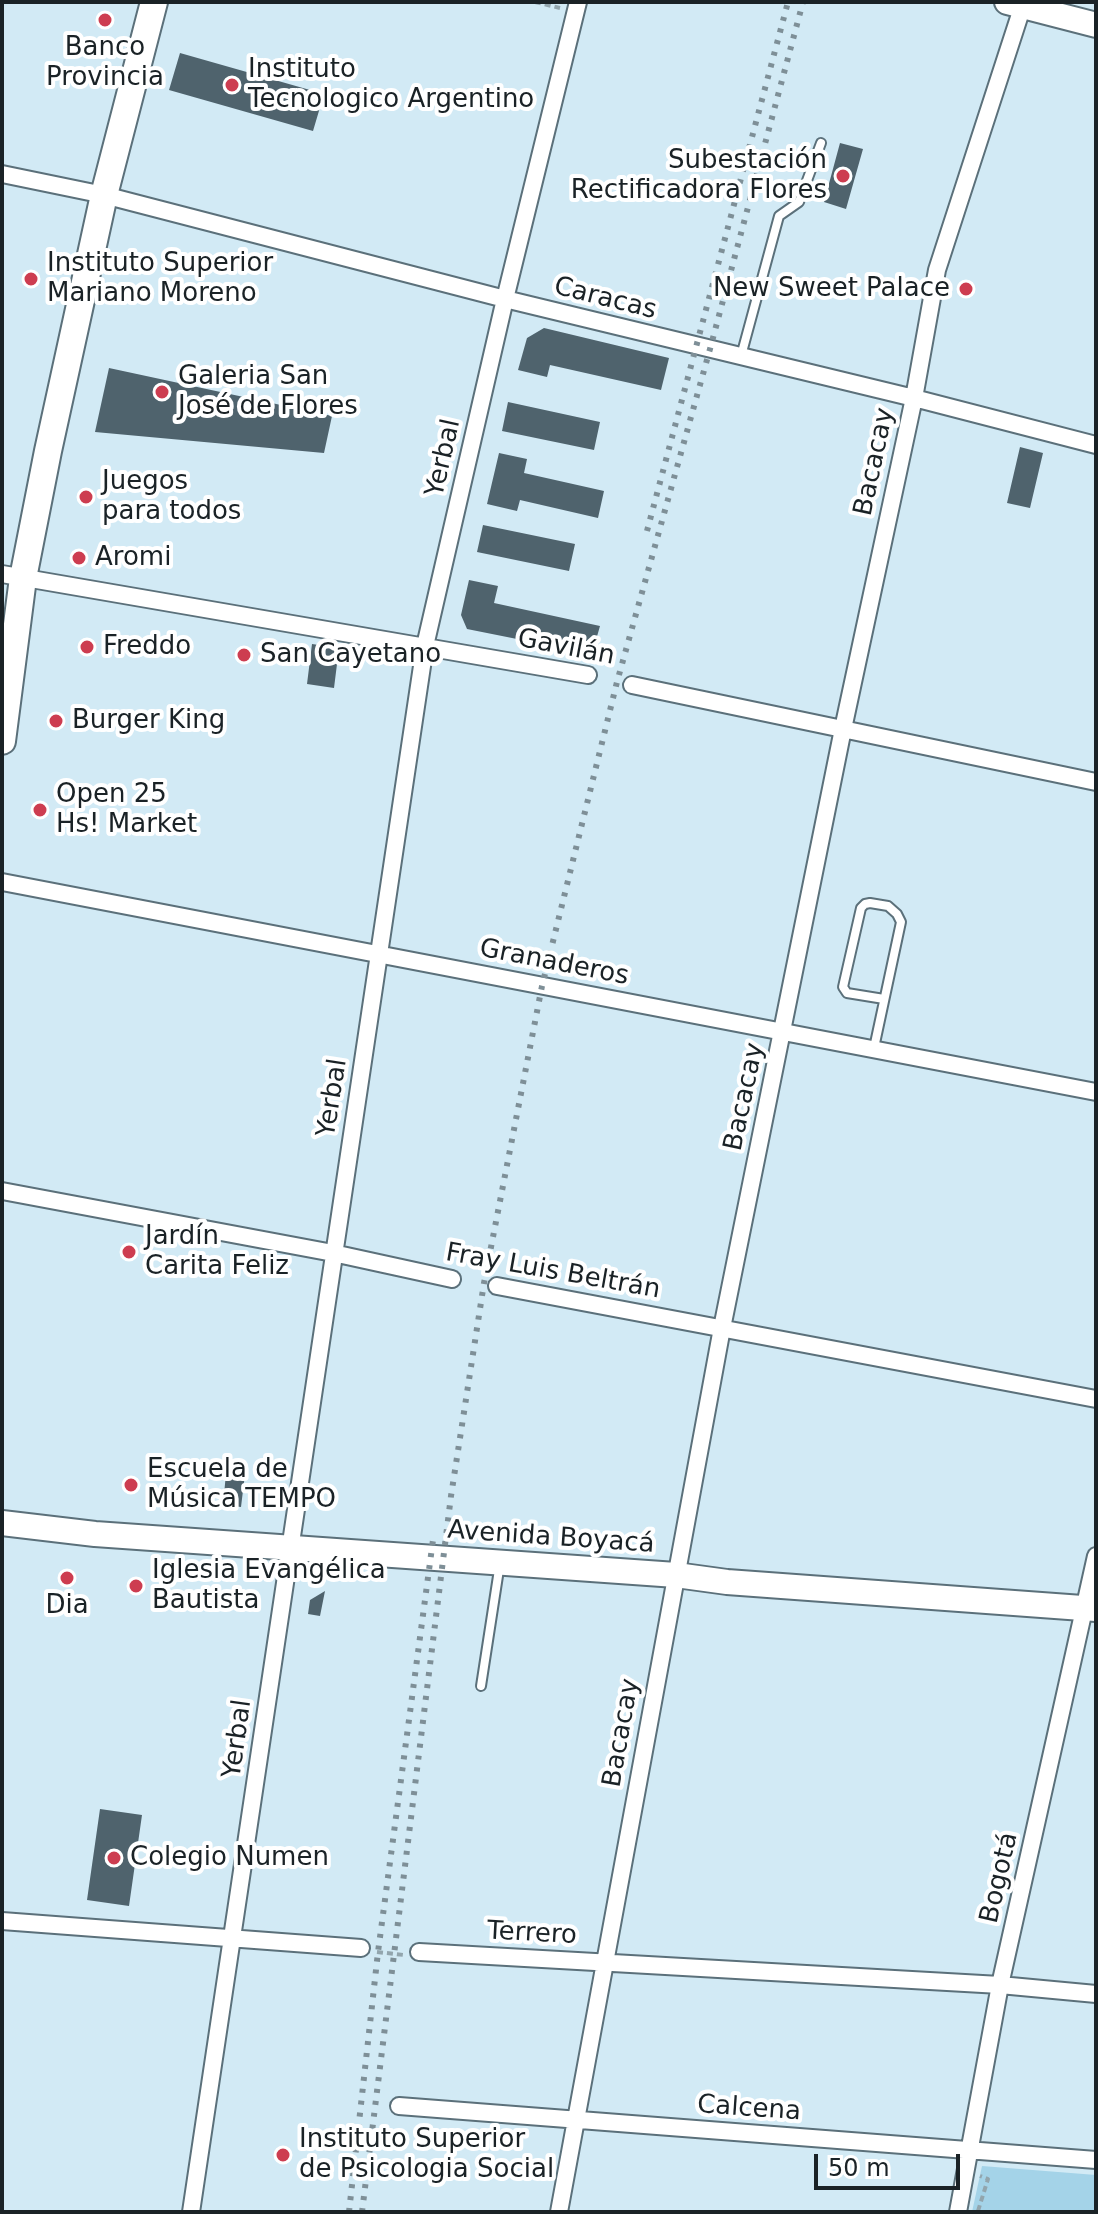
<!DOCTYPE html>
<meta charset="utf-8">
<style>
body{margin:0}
#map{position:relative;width:1098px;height:2214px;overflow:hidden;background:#d2eaf5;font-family:"DejaVu Sans",sans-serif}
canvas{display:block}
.frame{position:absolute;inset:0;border:4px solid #1a2226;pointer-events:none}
.scale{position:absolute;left:814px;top:2154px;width:146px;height:36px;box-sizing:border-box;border:4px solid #1a2226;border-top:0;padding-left:10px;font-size:24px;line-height:28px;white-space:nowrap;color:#1a2226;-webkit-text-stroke:6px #fff;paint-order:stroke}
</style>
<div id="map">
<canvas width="1098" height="2214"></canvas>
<div class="frame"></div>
<div class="scale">50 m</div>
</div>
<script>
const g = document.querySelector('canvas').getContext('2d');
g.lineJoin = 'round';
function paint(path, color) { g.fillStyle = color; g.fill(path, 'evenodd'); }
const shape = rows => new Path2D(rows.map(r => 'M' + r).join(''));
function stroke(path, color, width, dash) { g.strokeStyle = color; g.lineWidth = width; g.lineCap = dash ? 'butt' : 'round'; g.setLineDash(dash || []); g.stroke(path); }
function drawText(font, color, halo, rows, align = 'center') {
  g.font = font + ' "DejaVu Sans",sans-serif'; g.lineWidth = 8; g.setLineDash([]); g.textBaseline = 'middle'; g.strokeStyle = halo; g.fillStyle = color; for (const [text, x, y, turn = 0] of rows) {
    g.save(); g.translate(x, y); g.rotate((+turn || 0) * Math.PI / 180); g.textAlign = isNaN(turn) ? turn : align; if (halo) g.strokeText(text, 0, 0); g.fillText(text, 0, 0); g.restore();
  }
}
paint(shape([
 [982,2166,1096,2175,1096,2212,972,2212]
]), '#a4d3e8');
paint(shape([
 [180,53,324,94,313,131,169,90],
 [840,143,863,149,846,209,824,202],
 [544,328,669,358,661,390,550,365,547,377,518,370,527,338],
 [109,368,332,416,324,453,95,432],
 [508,402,600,422,594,450,502,431],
 [1020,447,1043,453,1030,508,1007,503],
 [499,453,527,459,524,473,604,491,598,518,520,500,517,511,487,504],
 [483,525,575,544,569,571,477,552],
 [469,580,498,586,494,603,600,626,592,654,467,629,461,615],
 [312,644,339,648,334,688,307,684],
 [227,1463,246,1466,241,1507,223,1505],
 [325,1591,320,1616,308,1614,310,1600],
 [100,1809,142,1815,129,1906,87,1900]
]), '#4f636d');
const lane = shape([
 [741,356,779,216,799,202,821,143],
 [874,1048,901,922,897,914,888,906,870,903,865,904,861,908,843,987,847,993,884,999],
 [481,1686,500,1563]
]);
const street = shape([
 [2,174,104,195,505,299,914,398,1096,445],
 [2,574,588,675],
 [632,685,1096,782],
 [2,882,1096,1092],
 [2,1191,333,1253,452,1279],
 [497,1286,1096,1399],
 [2,1921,361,1948],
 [419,1952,1000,1985,1096,1994],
 [399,2106,1096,2160],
 [191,2212,425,646,505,299,578,2],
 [559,2212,722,1328,843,729,914,398,937,270,1024,2],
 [958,2212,1000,1985,1096,1556]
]);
const secondary = shape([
 [1007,2,1096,25],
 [2,1523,95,1534,676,1575,727,1582,1096,1609]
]);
const primary = shape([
 [2,741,23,578,48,451,104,195,154,2]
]);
stroke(lane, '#5b707a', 12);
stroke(street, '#5b707a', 20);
stroke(secondary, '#5b707a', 28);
stroke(primary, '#5b707a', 30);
stroke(shape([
 [535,2,560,8],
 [377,1952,404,1955],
 [978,2211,988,2179,980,2176]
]), '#92a5ad', 4, [6, 4]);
stroke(lane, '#fff', 8);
stroke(street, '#fff', 16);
stroke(secondary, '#fff', 24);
stroke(primary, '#fff', 26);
stroke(shape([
 [647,531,788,2],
 [349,2212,378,1952,433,1540],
 [362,2212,451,1496,484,1283,542,986,617,682,710,349,803,2]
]), '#7e8f97', 6, [4, 8]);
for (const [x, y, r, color] of [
 [105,20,8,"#cd3d50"],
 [232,85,8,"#cd3d50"],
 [843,176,8,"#cd3d50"],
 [31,279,8,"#cd3d50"],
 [966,289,8,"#cd3d50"],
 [162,392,8,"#cd3d50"],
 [86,497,8,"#cd3d50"],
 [79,558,8,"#cd3d50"],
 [87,647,8,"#cd3d50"],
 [244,655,8,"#cd3d50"],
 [56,721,8,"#cd3d50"],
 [40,810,8,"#cd3d50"],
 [129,1252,8,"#cd3d50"],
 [131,1485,8,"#cd3d50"],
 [67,1578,8,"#cd3d50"],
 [136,1586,8,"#cd3d50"],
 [114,1858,8,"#cd3d50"],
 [283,2155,8,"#cd3d50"]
]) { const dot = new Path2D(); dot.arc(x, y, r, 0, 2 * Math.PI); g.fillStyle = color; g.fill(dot); stroke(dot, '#fff', 3); }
drawText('26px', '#1a2226', '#fff', [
 ["Banco",105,48,"center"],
 ["Provincia",105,78,"center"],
 ["Instituto",248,70],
 ["Tecnologico Argentino",248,100],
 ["Subestación",827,161,"right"],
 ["Rectificadora Flores",827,191,"right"],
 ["Instituto Superior",47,264],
 ["Mariano Moreno",47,294],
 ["New Sweet Palace",950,289,"right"],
 ["Galeria San",178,377],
 ["José de Flores",178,407],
 ["Juegos",102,482],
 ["para todos",102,512],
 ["Aromi",95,558],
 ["Freddo",103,647],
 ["San Cayetano",260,655],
 ["Burger King",72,721],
 ["Open 25",56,795],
 ["Hs! Market",56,825],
 ["Jardín",145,1237],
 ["Carita Feliz",145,1267],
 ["Escuela de",147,1470],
 ["Música TEMPO",147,1500],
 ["Iglesia Evangélica",152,1571],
 ["Bautista",152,1601],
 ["Dia",67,1606,"center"],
 ["Colegio Numen",130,1858],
 ["Instituto Superior",299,2140],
 ["de Psicologia Social",299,2170]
], 'left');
drawText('26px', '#1a2226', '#fff', [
 ["Caracas",605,299,14],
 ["Yerbal",444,458,-77],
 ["Bacacay",875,462,-78],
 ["Gavilán",566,648,11],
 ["Granaderos",554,963,11],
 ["Bacacay",745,1097,-78],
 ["Yerbal",333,1098,-81],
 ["Fray Luis Beltrán",553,1272,10],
 ["Avenida Boyacá",551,1538,4],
 ["Bacacay",622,1733,-80],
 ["Yerbal",238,1739,-82],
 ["Bogotá",1000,1878,-77],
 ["Terrero",532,1934,3],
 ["Calcena",749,2109,4]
]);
</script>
